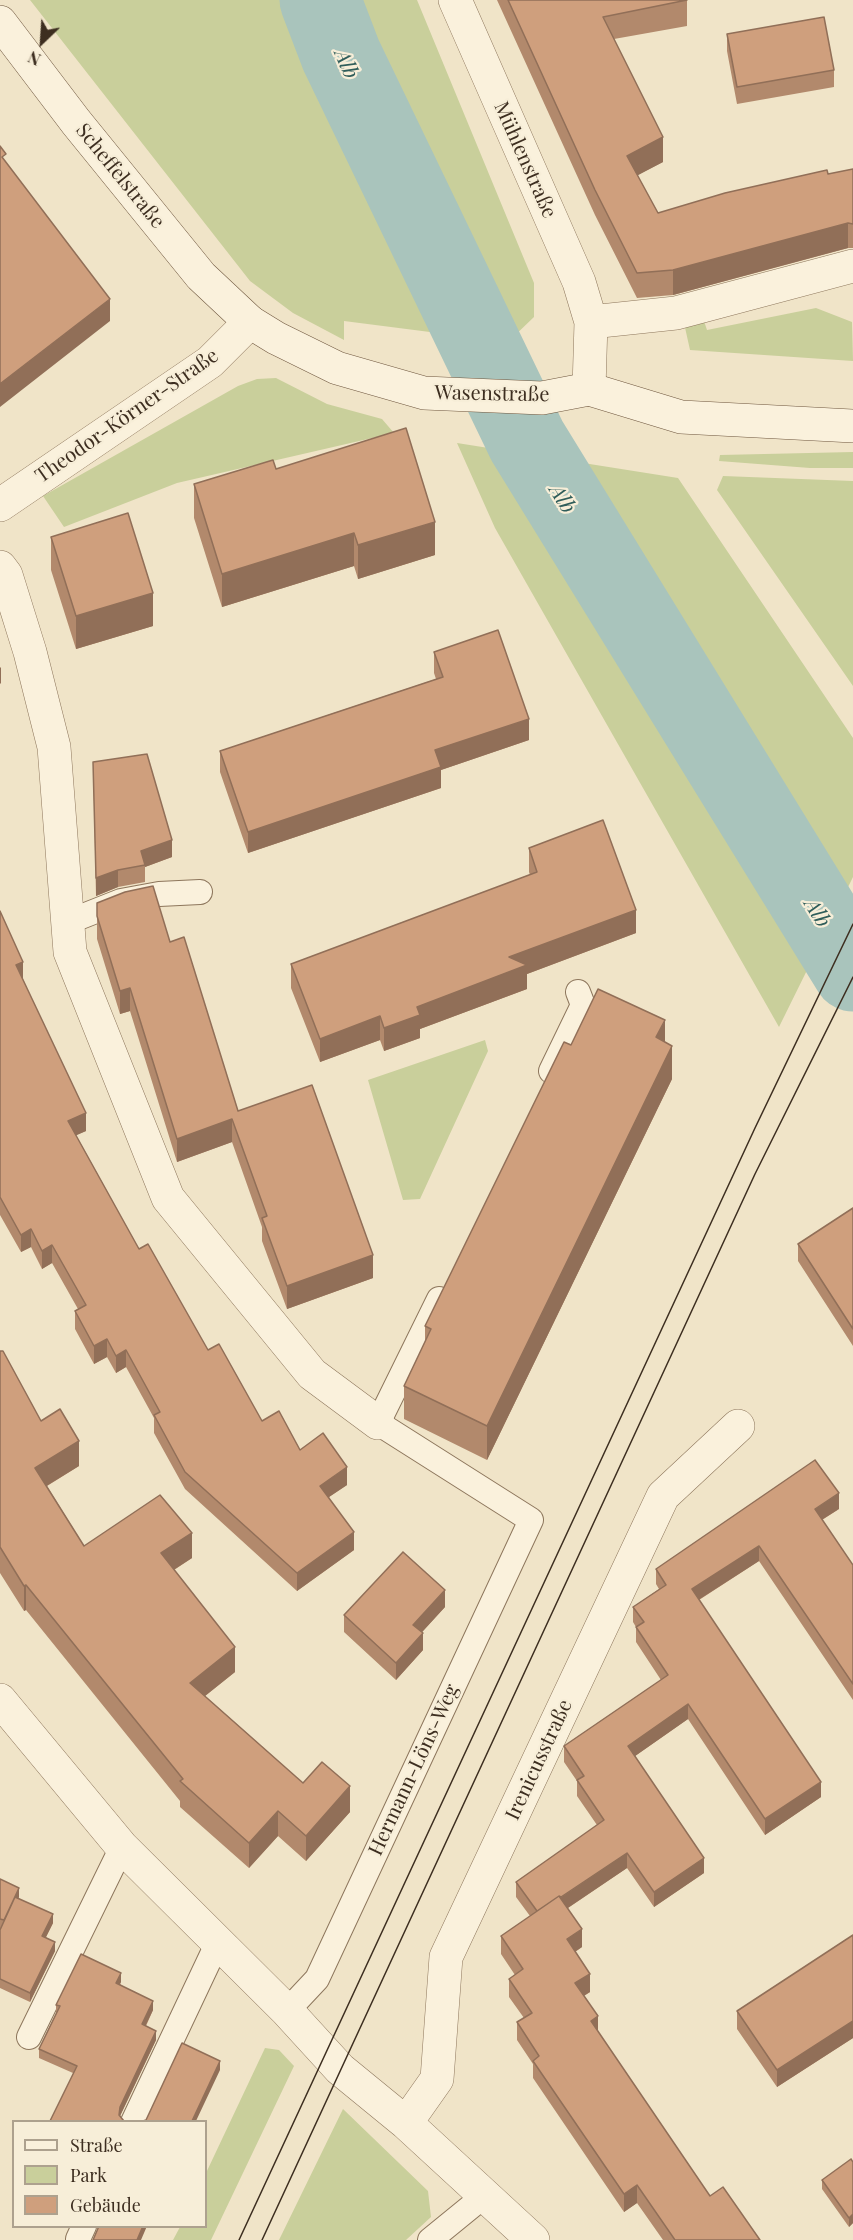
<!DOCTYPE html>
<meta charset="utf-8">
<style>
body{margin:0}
#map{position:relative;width:853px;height:2240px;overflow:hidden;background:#f0e4c8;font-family:"Playfair Display",serif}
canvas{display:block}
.legend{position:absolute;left:12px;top:2120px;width:195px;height:108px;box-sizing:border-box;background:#f7eed8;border:2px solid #ada18e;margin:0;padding:8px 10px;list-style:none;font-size:18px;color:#3d2e20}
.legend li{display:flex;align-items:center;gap:12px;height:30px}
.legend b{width:30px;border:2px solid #ada18e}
.north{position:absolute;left:12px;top:12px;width:60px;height:60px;-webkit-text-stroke:4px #f7eed8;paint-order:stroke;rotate:205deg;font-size:16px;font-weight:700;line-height:24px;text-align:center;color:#3d2e20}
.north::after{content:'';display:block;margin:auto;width:21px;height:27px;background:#3d2e20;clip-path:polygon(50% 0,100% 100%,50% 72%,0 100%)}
</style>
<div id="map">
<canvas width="853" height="2240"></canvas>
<ul class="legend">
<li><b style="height:8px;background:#faf1dc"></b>Straße</li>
<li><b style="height:16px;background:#c9cf9b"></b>Park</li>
<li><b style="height:16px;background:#cf9f7d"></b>Gebäude</li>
</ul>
<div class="north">N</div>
</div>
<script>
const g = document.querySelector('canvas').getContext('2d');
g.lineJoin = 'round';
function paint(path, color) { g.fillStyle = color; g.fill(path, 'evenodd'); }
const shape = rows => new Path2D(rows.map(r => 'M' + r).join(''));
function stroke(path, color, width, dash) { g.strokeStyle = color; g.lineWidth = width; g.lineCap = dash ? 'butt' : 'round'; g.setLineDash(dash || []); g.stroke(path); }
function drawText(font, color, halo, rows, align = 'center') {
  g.font = font + ' "Playfair Display",serif'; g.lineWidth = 4.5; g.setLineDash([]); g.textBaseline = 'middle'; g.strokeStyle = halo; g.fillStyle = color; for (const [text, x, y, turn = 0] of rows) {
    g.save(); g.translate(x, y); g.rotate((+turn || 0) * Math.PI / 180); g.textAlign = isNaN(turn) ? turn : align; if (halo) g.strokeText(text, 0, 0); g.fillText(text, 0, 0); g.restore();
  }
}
paint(shape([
 [30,0,417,0,534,283,534,317,508,342,344,321,344,340,293,313,250,281],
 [816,308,852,322,853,361,690,350,684,323,703,318,707,330],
 [276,378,327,404,382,419,394,433,177,483,64,527,43,496,238,386,257,379],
 [457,443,678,478,853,738,853,877,779,1027,495,528],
 [853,452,853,468,810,468,719,461,720,455],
 [723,476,853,481,853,686,717,490],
 [485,1040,488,1051,420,1199,403,1200,368,1080],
 [265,2048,279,2050,294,2066,211,2240,173,2240,180,2227,206,2226,206,2173],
 [343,2109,428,2191,431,2217,406,2240,279,2240]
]), '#c9cf9b');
stroke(shape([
 [320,0,341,55,527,441,853,971]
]), '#a9c4bc', 81);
const lane = shape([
 [68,922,121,901,159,894,200,892],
 [551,1071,583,1005,578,992],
 [287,2011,317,1979,531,1520,378,1423,439,1299],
 [29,2037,122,1847],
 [133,2122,217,1944],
 [78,2239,84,2226],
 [430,2240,484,2196]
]);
const street = shape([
 [455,0,579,282,591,322,589,389],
 [591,322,676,313,853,266],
 [0,505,210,362,250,322],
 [0,567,6,575,30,652,54,747,70,952,168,1198,312,1374,378,1423],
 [0,1700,122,1847,287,2011,340,2069,406,2123,533,2240],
 [406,2123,437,2079,446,1957,663,1496,738,1426]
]);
const secondary = shape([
 [0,22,76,122,201,276,250,322,276,338,337,368,424,393,542,398,589,389,681,417,853,426]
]);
stroke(lane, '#8d765c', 26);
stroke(street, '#8d765c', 34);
stroke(secondary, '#6f573f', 34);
stroke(lane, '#faf1dc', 24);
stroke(street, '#faf1dc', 33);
stroke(secondary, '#faf1dc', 33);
stroke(shape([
 [239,2240,755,1128,853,924],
 [262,2240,755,1174,853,977]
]), '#3d2e20', 1.5);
paint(shape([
 [497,0,687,0,687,26,614,39,663,162,637,175,658,213,853,169,853,248,848,248,673,295,637,298,595,215],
 [727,34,834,70,834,87,737,104,727,51],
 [276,469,435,555,358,579,354,566,222,607,194,518,194,484],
 [51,537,153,626,76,649,51,570],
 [434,652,529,740,441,770,441,788,248,853,220,772,220,751,436,679,434,673],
 [93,762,172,857,145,867,145,882,118,887,96,896],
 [529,848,636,933,527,974,527,989,420,1029,420,1038,384,1051,380,1040,320,1062,291,988,291,964,530,875,529,872],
 [97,903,170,942,238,1111,373,1278,287,1309,262,1241,262,1227,232,1142,177,1162,130,1011,120,1014,97,939],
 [0,911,23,979,86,1131,76,1135,139,1249,208,1350,262,1421,347,1485,329,1497,354,1550,297,1591,185,1489,154,1433,154,1418,126,1367,116,1373,107,1357,94,1364,75,1329,75,1311,78,1309,52,1263,42,1269,31,1247,21,1252,0,1215],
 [665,1042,672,1079,487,1460,404,1419,404,1386,425,1342,425,1326,571,1045],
 [853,1208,853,1346,798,1261,798,1244],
 [0,1351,41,1421,79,1466,47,1486,84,1546,192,1558,174,1570,235,1672,205,1696,303,1783,350,1812,306,1861,278,1836,249,1868,180,1807,180,1801,26,1610,24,1611,0,1573],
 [839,1509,822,1520,853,1565,853,1700,759,1561,699,1600,821,1797,765,1835,688,1719,635,1756,704,1873,654,1907,627,1868,568,1908,582,1947,575,1952,590,1992,584,1996,598,2032,710,2196,760,2240,663,2240,637,2203,624,2212,533,2078,533,2064,517,2040,517,2022,524,2018,509,1997,509,1979,515,1975,501,1954,501,1936,530,1916,516,1897,516,1882,597,1825,577,1796,577,1781,564,1762,564,1746,661,1680,636,1642,636,1627,633,1622,633,1607,659,1589,656,1584,656,1569],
 [445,1607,422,1632,423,1650,396,1680,344,1632,344,1615],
 [0,1879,19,1897,18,1898,53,1923,46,1937,55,1951,30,2002,0,1988,0,1930,1,1928,0,1928],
 [853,1935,853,2038,777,2087,737,2029,737,2011],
 [121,1982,120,1984,153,2010,146,2026,156,2040,120,2116,73,2073,39,2058,39,2049,56,2013,56,2005],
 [853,2162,853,2223,849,2227,822,2189,822,2180]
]), '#b2896c');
paint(shape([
 [663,137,663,162,627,181,627,156],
 [848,223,848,248,673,295,673,270],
 [110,299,110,321,0,407,0,384],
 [435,522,435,555,358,579,358,545],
 [354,533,354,566,222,607,222,574],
 [153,593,153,626,76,649,76,616],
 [1,667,1,683,0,684,0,668],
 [529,719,529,740,441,770,441,788,248,853,248,832,435,750],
 [172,840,172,857,145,867,141,851],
 [118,870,118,887,96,896,96,878],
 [636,910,636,933,527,974,527,989,420,1029,420,1038,384,1051,384,1028,417,1007,509,957],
 [23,962,23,980,16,965],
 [130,988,130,1011,120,1014,120,991],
 [380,1016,380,1040,320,1062,320,1039],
 [665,1020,665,1053,656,1037],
 [672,1046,672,1079,487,1460,487,1426],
 [86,1113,86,1131,68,1139,68,1121],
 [232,1119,232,1142,177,1162,177,1139],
 [31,1229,31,1247,21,1252,21,1235],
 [52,1245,52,1263,42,1269,42,1251],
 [373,1255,373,1278,287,1309,287,1286],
 [107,1339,107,1357,94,1364,94,1346],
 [126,1350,126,1367,116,1373,116,1356],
 [79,1441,79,1466,35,1493,35,1468],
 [347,1467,347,1485,320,1503,320,1486],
 [839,1493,839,1509,815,1524,815,1509],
 [354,1532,354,1550,297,1591,297,1573],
 [192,1533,192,1558,161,1578,161,1553],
 [759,1546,759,1561,692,1604,692,1589],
 [26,1585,26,1610,24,1611,24,1586],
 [445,1590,445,1607,413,1642,413,1625],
 [423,1633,423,1650,396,1680,396,1663],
 [235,1647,235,1672,190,1708,190,1683],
 [688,1704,688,1719,628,1761,628,1746],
 [821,1782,821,1797,765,1835,765,1819],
 [350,1786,350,1812,306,1861,306,1836],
 [278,1811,278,1836,249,1868,249,1843],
 [627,1853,627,1868,538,1928,538,1913],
 [704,1858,704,1873,654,1907,654,1892],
 [19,1888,19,1897,4,1929,4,1920],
 [53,1914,53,1923,42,1945,42,1936],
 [582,1929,582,1947,567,1957,567,1939],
 [55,1942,55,1951,30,2002,30,1993],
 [121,1973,121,1982,116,1992,116,1983],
 [590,1974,590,1992,575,2001,575,1983],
 [153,2001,153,2010,142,2033,142,2024],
 [598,2016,598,2033,591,2021],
 [853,2021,853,2038,777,2087,777,2070],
 [156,2031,156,2040,120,2116,119,2115,120,2107],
 [220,2061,220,2070,196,2121,192,2121],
 [637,2185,637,2203,624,2212,624,2194],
 [853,2214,853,2223,849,2227,849,2218],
 [143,2226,147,2226,141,2240,137,2240]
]), '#916f58');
const building = shape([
 [508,0,687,0,603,17,663,137,627,156,658,213,725,193,827,170,828,174,853,169,853,224,848,223,673,270,637,273,595,190,508,0],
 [824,17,834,70,737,87,727,34,824,17],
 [0,146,6,154,2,157,110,299,0,384,0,146],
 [406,428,435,522,358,545,354,533,222,574,194,484,273,460,276,469,406,428],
 [128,513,153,593,76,616,51,537,128,513],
 [498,630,529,719,435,750,441,767,248,832,220,751,443,677,434,652,498,630],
 [147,754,172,840,141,851,145,865,118,870,96,878,93,762,147,754],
 [603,820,636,910,509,957,527,965,417,1007,420,1015,384,1028,380,1016,320,1039,291,964,537,872,529,848,603,820],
 [153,886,170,942,184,937,238,1111,312,1085,373,1255,287,1286,262,1218,267,1216,232,1119,177,1139,130,988,120,991,97,916,97,903,125,892,153,886],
 [0,911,23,962,16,965,86,1113,68,1121,139,1249,148,1244,208,1350,219,1344,262,1421,279,1411,300,1450,323,1433,347,1467,320,1486,354,1532,297,1573,185,1472,154,1415,160,1412,126,1350,116,1356,107,1339,94,1346,75,1311,86,1305,52,1245,42,1251,31,1229,21,1235,0,1197,0,911],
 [598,989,665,1020,656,1037,672,1046,487,1426,404,1386,431,1329,425,1326,564,1042,571,1045,598,989],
 [853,1208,853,1329,798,1244,853,1208],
 [0,1351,3,1351,41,1421,60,1409,79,1441,35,1468,84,1546,160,1495,192,1533,161,1553,235,1647,190,1683,303,1783,322,1762,350,1786,306,1836,278,1811,249,1843,180,1781,183,1779,26,1585,24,1586,0,1547,0,1351],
 [815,1460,839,1493,815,1509,853,1565,853,1684,759,1546,692,1589,821,1782,765,1819,688,1704,628,1746,704,1858,654,1892,627,1853,561,1897,559,1896,537,1911,516,1882,604,1820,577,1780,584,1776,564,1746,668,1675,636,1627,644,1622,633,1607,666,1585,656,1569,815,1460],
 [403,1552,445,1590,413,1625,423,1633,396,1663,344,1615,403,1552],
 [0,1879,19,1888,4,1920,0,1919,0,1879],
 [559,1896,582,1929,567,1939,590,1974,575,1983,598,2016,591,2021,710,2196,723,2187,760,2240,675,2240,637,2185,624,2194,533,2061,539,2056,517,2022,532,2013,509,1979,523,1969,501,1936,559,1896],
 [15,1897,53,1914,42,1936,55,1942,30,1993,0,1979,0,1930,15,1897],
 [853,1935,853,2021,777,2070,737,2011,853,1935],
 [81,1954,121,1973,116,1983,153,2001,142,2024,156,2031,120,2107,119,2115,124,2121,50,2121,77,2066,39,2049,60,2006,56,2005,81,1954],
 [182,2043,220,2061,192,2121,143,2121,146,2120,182,2043],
 [851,2159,853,2162,853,2214,849,2218,822,2180,851,2159],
 [99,2226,143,2226,137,2240,93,2240,99,2226]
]);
paint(building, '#cf9f7d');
stroke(building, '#916f58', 1.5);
drawText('20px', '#3d2e20', '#f7eed8', [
 ["Mühlenstraße",525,160,66],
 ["Scheffelstraße",120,176,51],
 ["Wasenstraße",492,394,1],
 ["Theodor-Körner-Straße",127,416,-35],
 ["Irenicusstraße",539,1760,-65],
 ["Hermann-Löns-Weg",414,1770,-65]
]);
drawText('italic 21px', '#2f5d5a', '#f7eed8', [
 ["Alb",346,64,66],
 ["Alb",562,499,58],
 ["Alb",817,913,58]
]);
</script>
